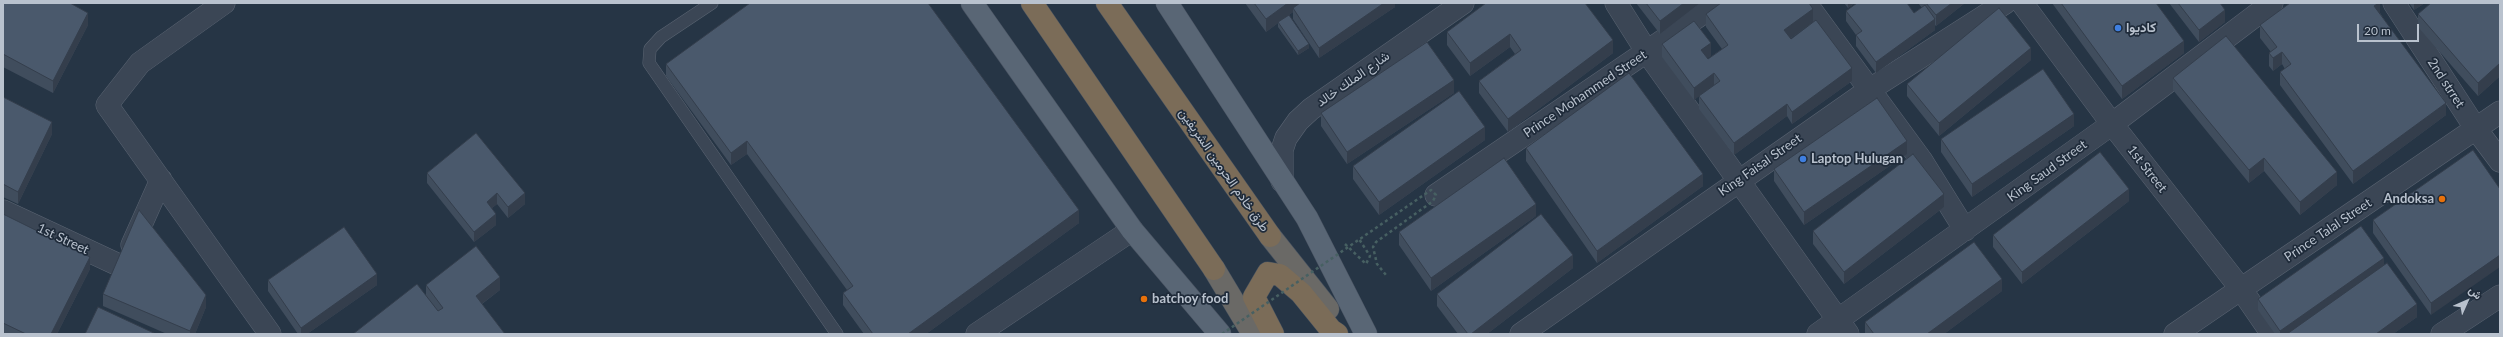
<!DOCTYPE html>
<meta charset="utf-8">
<style>
body{margin:0}
#map{position:relative;width:2503px;height:337px;overflow:hidden;background:#263545;font-family:Lato,Vazirmatn,sans-serif}
canvas{display:block}
.frame{position:absolute;inset:0;border:4px solid #b9c2ce;pointer-events:none}
.north{position:absolute;left:2447px;top:281px;width:40px;height:40px;-webkit-text-stroke:3px #1f2b3a;paint-order:stroke;rotate:45deg;font-size:11px;font-weight:700;line-height:16px;text-align:center;color:#b9c2ce}
.north::after{content:'';display:block;margin:auto;width:14px;height:18px;background:#b9c2ce;clip-path:polygon(50% 0,100% 100%,50% 72%,0 100%)}
.scale{position:absolute;left:2357px;top:24px;width:62px;height:18px;box-sizing:border-box;border:2px solid #b9c2ce;border-top:0;padding-left:5px;font-size:12px;line-height:14px;white-space:nowrap;color:#b9c2ce;-webkit-text-stroke:3px #1f2b3a;paint-order:stroke}
</style>
<div id="map">
<canvas width="2503" height="337"></canvas>
<div class="frame"></div>
<div class="north">ش</div>
<div class="scale">20 m</div>
</div>
<script>
const g = document.querySelector('canvas').getContext('2d');
g.lineJoin = 'round';
const shape = rows => new Path2D(rows.map(r => 'M' + r).join(''));
function stroke(path, color, width, dash) { g.strokeStyle = color; g.lineWidth = width; g.lineCap = dash ? 'butt' : 'round'; g.setLineDash(dash || []); g.stroke(path); }
function paint(path, color) { g.fillStyle = color; g.fill(path, 'evenodd'); }
function drawText(font, color, halo, rows, align = 'center') {
  g.font = font + ' Lato,Vazirmatn,sans-serif'; g.lineWidth = 3.5; g.setLineDash([]); g.textBaseline = 'middle'; g.strokeStyle = halo; g.fillStyle = color; for (const [text, x, y, turn = 0] of rows) {
    g.save(); g.translate(x, y); g.rotate((+turn || 0) * Math.PI / 180); g.textAlign = isNaN(turn) ? turn : align; if (halo) g.strokeText(text, 0, 0); g.fillText(text, 0, 0); g.restore();
  }
}
const service = shape([
 [712,3,661,37,650,49,649,63,837,334]
]);
const minor = shape([
 [224,3,140,63,107,105,270,334],
 [1616,3,1647,52,1848,334],
 [1806,3,1922,161,1965,230],
 [2022,3,2112,124,2241,289,2272,334],
 [2394,3,2476,129,2500,161],
 [1436,195,1718,3],
 [3,211,123,267],
 [132,245,161,180],
 [977,334,1132,230],
 [1521,334,1869,90,2005,3],
 [1818,334,2112,124,2272,3],
 [2175,334,2500,112],
 [2442,334,2500,296]
]);
const tertiary = shape([
 [1282,181,1282,150,1286,138,1298,121,1311,109,1463,3]
]);
const primary = shape([
 [972,3,1132,230,1220,334],
 [1167,3,1307,218,1366,334]
]);
const trunk = shape([
 [1270,236,1328,309],
 [1214,269,1253,334]
]);
const motorway = shape([
 [1032,3,1214,269],
 [1107,3,1270,236],
 [1273,334,1254,297,1268,273,1280,275,1301,293,1331,330,1337,334]
]);
stroke(service, '#5a6472', 13);
stroke(minor, '#5a6472', 23);
stroke(tertiary, '#5a6472', 23);
stroke(primary, '#485261', 23);
stroke(trunk, '#46515f', 23);
stroke(motorway, '#46515f', 23);
stroke(shape([
 [1345,244,1366,264,1370,256,1359,239]
]), '#476062', 2.5, [3, 3]);
stroke(service, '#3b4655', 12);
stroke(minor, '#3b4655', 22);
stroke(tertiary, '#3b4655', 22);
stroke(primary, '#596675', 22);
stroke(trunk, '#6a6966', 22);
stroke(motorway, '#7b6c58', 22);
stroke(shape([
 [1222,334,1431,190,1436,195,1433,201,1376,242,1373,247,1377,264,1386,275]
]), '#476062', 2.5, [3, 3]);
paint(shape([
 [3,3,88,25,53,93,3,67],
 [1245,3,1395,3,1395,7,1319,58,1293,19,1293,12,1285,18,1309,48,1298,55,1278,27,1278,23,1266,32],
 [1486,3,1613,53,1508,132,1479,93,1479,81,1515,54,1510,47,1470,76,1447,45,1447,32],
 [1636,3,1700,3,1660,34],
 [1844,3,1855,3,1848,8],
 [1918,3,1965,3,1936,26,1935,25,1935,30,1876,73,1856,46,1856,35,1846,21,1846,11,1914,13,1922,8],
 [2052,3,2156,3,2184,53,2122,99],
 [2169,3,2220,3,2225,22,2199,42],
 [2380,3,2380,13,2446,115,2353,184,2280,85,2280,72,2285,69,2282,64,2273,71,2269,66,2269,53,2271,52,2260,38,2260,25],
 [2409,3,2425,3,2414,10],
 [2500,3,2500,78,2499,77,2478,96,2418,27,2418,14],
 [1706,14,1813,22,1790,39,1852,81,1792,124,1787,116,1734,155,1699,109,1699,96,1694,100,1662,57,1662,44,1711,56,1707,58,1708,59,1722,49,1706,27],
 [2031,60,1939,136,1907,96,1907,84],
 [666,64,1079,223,926,334,864,334,843,305,843,293,847,290,747,154,731,165,666,76],
 [2173,78,2337,185,2300,215,2264,171,2249,183,2173,90],
 [1454,93,1347,164,1321,126,1321,113],
 [3,97,52,134,18,204,3,197],
 [2074,126,1972,197,1941,152,1941,139],
 [476,133,525,204,508,218,497,204,492,208,496,225,474,242,427,183,427,173],
 [1485,140,1379,215,1353,179,1353,166],
 [1526,148,1703,186,1597,263,1526,161],
 [2473,150,2431,315,2373,233,2373,220],
 [1907,154,1804,225,1774,181,1774,169],
 [2129,201,2022,284,1993,247,1993,235],
 [1944,207,1844,284,1813,244,1813,231],
 [3,214,90,269,57,334,3,334],
 [1536,216,1431,291,1399,245,1399,232],
 [2384,265,2417,317,2393,334,2275,334,2258,310,2258,299],
 [1573,268,1487,334,1458,334,1437,306,1437,294],
 [268,280,377,285,307,334,298,334,268,291],
 [426,285,500,290,482,304,353,334,426,295],
 [2002,291,1944,334,1865,334,1865,322],
 [103,294,206,307,195,334,167,334,103,306]
]), '#404d5d');
paint(shape([
 [1288,3,1305,3,1293,8,1293,12,1266,32,1266,19],
 [1384,3,1395,3,1395,7,1319,58,1319,48],
 [1684,3,1700,3,1660,34,1660,21],
 [1848,3,1855,3,1848,8],
 [1952,3,1965,3,1936,26,1936,15],
 [2379,3,2380,3,2380,15,2374,6],
 [2414,3,2425,3,2414,10],
 [1813,9,1813,22,1784,43,1784,30],
 [2225,10,2225,22,2199,42,2199,30],
 [88,13,88,25,53,93,53,81],
 [1935,19,1935,30,1876,73,1876,62],
 [1510,34,1510,47,1470,76,1470,63],
 [1613,40,1613,53,1508,132,1508,119],
 [2184,41,2184,53,2122,99,2122,86],
 [1711,43,1711,56,1701,62,1701,50],
 [1309,44,1309,48,1298,55,1298,51],
 [2031,48,2031,60,1939,136,1939,123],
 [2282,52,2282,64,2273,71,2273,58],
 [2499,64,2499,77,2478,96,2478,83],
 [1852,68,1852,81,1792,124,1792,112],
 [1714,73,1714,85,1694,100,1694,88],
 [1454,80,1454,93,1347,164,1347,152],
 [2446,103,2446,115,2353,184,2353,171],
 [1787,104,1787,116,1734,155,1734,143],
 [2074,114,2074,126,1972,197,1972,184],
 [52,122,52,134,18,204,18,192],
 [1485,127,1485,140,1379,215,1379,202],
 [747,141,747,154,731,165,731,153],
 [1907,141,1907,154,1804,225,1804,212],
 [2264,158,2264,171,2249,183,2249,170],
 [2337,172,2337,185,2300,215,2300,202],
 [1703,174,1703,186,1597,263,1597,251],
 [2129,189,2129,201,2022,284,2022,272],
 [497,193,497,204,487,212,487,202],
 [525,193,525,204,508,218,508,207],
 [1944,194,1944,207,1844,284,1844,272],
 [1536,204,1536,216,1431,291,1431,278],
 [1079,210,1079,223,926,334,908,334],
 [496,214,496,225,474,242,474,232],
 [1573,255,1573,268,1487,334,1471,334],
 [2500,255,2500,267,2431,315,2431,303],
 [90,257,90,269,57,334,51,334],
 [2384,258,2384,269,2290,334,2280,334,2280,331],
 [377,274,377,285,307,334,301,334,301,328],
 [500,277,500,290,476,308,476,296],
 [2002,279,2002,291,1944,334,1927,334],
 [206,295,206,307,195,334,190,334,190,331],
 [2417,304,2417,317,2393,334,2376,334]
]), '#343e4c');
const building = shape([
 [3,3,70,3,88,13,53,81,3,54,3,3],
 [750,3,928,3,1079,210,908,334,873,334,843,293,853,286,747,141,731,153,666,64,750,3],
 [1254,3,1288,3,1266,19,1254,3],
 [1300,3,1384,3,1319,48,1293,8,1300,3],
 [1486,3,1585,3,1613,40,1508,119,1479,81,1521,50,1510,34,1470,63,1447,32,1486,3],
 [1646,3,1684,3,1660,21,1646,3],
 [1721,3,1809,3,1813,9,1784,30,1791,39,1816,20,1852,68,1792,112,1787,104,1734,143,1699,96,1720,81,1714,73,1694,88,1662,44,1694,21,1711,43,1701,50,1708,59,1728,45,1706,14,1721,3],
 [1857,3,1907,3,1914,13,1925,5,1935,19,1876,62,1856,35,1862,31,1846,11,1857,3],
 [1926,3,1952,3,1936,15,1926,3],
 [2061,3,2156,3,2184,41,2122,86,2061,3],
 [2178,3,2220,3,2225,10,2199,30,2178,3],
 [2290,3,2379,3,2374,6,2446,103,2353,171,2280,72,2291,64,2282,52,2273,58,2269,53,2277,47,2260,25,2290,3],
 [2431,3,2500,3,2500,65,2499,64,2478,83,2418,14,2431,3],
 [1999,8,2031,48,1939,123,1907,84,1999,8],
 [1289,15,1309,44,1298,51,1278,22,1289,15],
 [2226,36,2337,172,2300,202,2264,158,2249,170,2173,78,2226,36],
 [1427,42,1454,80,1347,152,1321,113,1427,42],
 [2043,69,2074,114,1972,184,1941,139,2043,69],
 [1629,73,1703,174,1597,251,1526,148,1629,73],
 [1459,91,1485,127,1379,202,1353,166,1459,91],
 [3,97,52,122,18,192,3,184,3,97],
 [1877,98,1907,141,1804,212,1774,169,1877,98],
 [476,133,525,193,508,207,497,193,487,202,496,214,474,232,427,173,476,133],
 [2473,150,2500,189,2500,255,2431,303,2373,220,2473,150],
 [2100,152,2129,189,2022,272,1993,235,2100,152],
 [1913,154,1944,194,1844,272,1813,231,1913,154],
 [1504,158,1536,204,1431,278,1399,232,1504,158],
 [139,210,206,295,190,331,103,294,139,210],
 [3,214,90,257,51,334,26,334,3,323,3,214],
 [1541,214,1573,255,1471,334,1468,334,1437,294,1541,214],
 [2361,226,2384,258,2280,331,2258,299,2361,226],
 [344,227,377,274,301,328,268,280,344,227],
 [1974,242,2002,279,1927,334,1874,334,1865,322,1974,242],
 [476,246,500,277,476,296,505,334,353,334,417,284,438,311,443,308,426,285,476,246],
 [2387,263,2417,304,2376,334,2287,334,2387,263],
 [98,307,156,334,85,334,98,307]
]);
paint(building, '#4a596c');
stroke(building, '#343e4c', 1);
for (const [x, y, r, color] of [
 [2118,28,4,"#3f7fe0"],
 [1803,159,4,"#3f7fe0"],
 [2442,199,4,"#e8710a"],
 [1144,299,4,"#e8710a"]
]) { const dot = new Path2D(); dot.arc(x, y, r, 0, 2 * Math.PI); g.fillStyle = color; g.fill(dot); stroke(dot, '#1f2b3a', 1.5); }
drawText('bold 13px', '#b9c2ce', '#1f2b3a', [
 ["كاديوا",2126,28],
 ["Laptop Hulugan",1811,159],
 ["Andoksa",2434,199,"right"],
 ["batchoy food",1152,299]
], 'left');
drawText('13px', '#b9c2ce', '#1f2b3a', [
 ["شارع الملك خالد",1353,79,-35],
 ["2nd strret",2446,83,57],
 ["Prince Mohammed Street",1585,94,-34],
 ["King Faisal Street",1760,165,-35],
 ["1st Street",2147,169,52],
 ["طرق خادم الحرمين الشريفين",1224,170,55],
 ["King Saud Street",2047,171,-36],
 ["Prince Talal Street",2328,230,-34],
 ["1st Street",63,239,25]
]);
</script>
